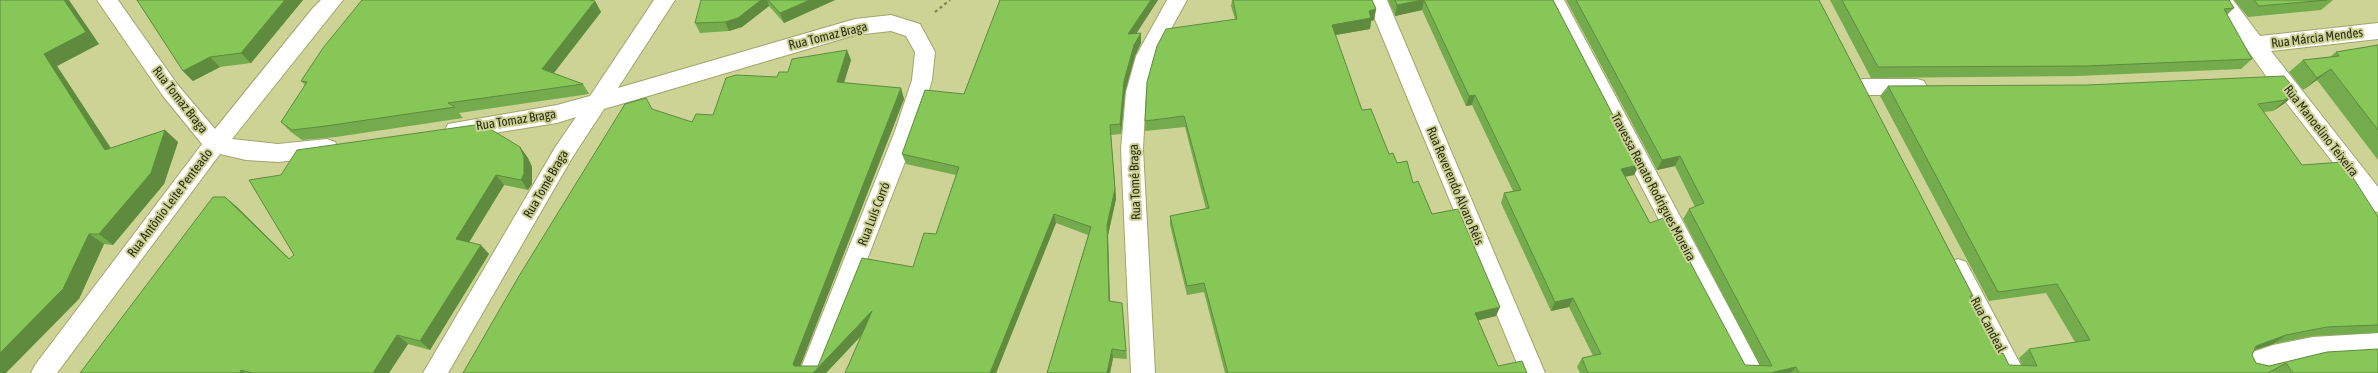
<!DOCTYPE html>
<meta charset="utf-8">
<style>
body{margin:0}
canvas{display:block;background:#ccd395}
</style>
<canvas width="2378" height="373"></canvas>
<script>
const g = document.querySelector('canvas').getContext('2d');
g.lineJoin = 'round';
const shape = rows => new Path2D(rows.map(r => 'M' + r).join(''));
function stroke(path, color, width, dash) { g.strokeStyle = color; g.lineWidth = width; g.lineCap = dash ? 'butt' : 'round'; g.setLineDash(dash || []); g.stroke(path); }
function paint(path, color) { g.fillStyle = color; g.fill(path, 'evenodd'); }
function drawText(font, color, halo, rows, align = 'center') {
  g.font = font + ' "Asap Condensed",sans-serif'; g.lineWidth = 4; g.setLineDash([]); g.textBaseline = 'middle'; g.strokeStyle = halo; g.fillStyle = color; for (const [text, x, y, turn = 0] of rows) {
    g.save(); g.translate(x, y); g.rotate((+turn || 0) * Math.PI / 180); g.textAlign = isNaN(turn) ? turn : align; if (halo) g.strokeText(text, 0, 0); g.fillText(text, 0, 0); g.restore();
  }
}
const minor = shape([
 [97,0,118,0,177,84,215,129,312,9,321,0,343,0,232,139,278,144,327,139,335,142,338,148,335,154,327,157,278,162,246,160,220,154,57,373,31,373,35,365,202,144,163,96,97,0],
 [654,0,675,0,618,88,855,19,891,15,920,24,935,52,932,80,917,131,823,373,799,373,895,131,912,80,915,52,906,36,891,31,855,35,604,109,572,158,448,373,423,373,556,146,576,117,557,123,456,139,448,136,445,130,448,124,557,105,590,96,654,0],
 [1167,0,1187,0,1156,56,1146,92,1143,149,1155,373,1131,373,1121,149,1126,92,1136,56,1167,0],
 [1367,0,1387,0,1545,373,1521,373,1367,0],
 [1544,0,1564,0,1764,373,1739,373,1544,0],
 [2212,0,2233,0,2260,36,2378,23,2378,39,2271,51,2378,187,2378,212,2370,210,2271,83,2212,0],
 [1863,79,1917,79,1924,81,1927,87,1924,93,1917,95,1863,95,1856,93,1853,87,1856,81,1863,79],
 [1958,259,1966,262,2025,373,2000,373,1947,269,1950,262,1958,259],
 [2378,333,2378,355,2313,359,2255,373,2244,371,2240,363,2244,355,2273,345,2313,337,2378,333]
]);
stroke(minor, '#a0a66a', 2);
stroke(shape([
 [935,12,950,0]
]), '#83885b', 2.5, [3, 3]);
paint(minor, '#fff');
paint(shape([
 [0,0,99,44,57,66,111,148,165,130,178,142,164,184,113,245,104,244,79,299],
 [137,0,303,0,251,63,220,67,193,81,183,71],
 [701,0,835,0,784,23,769,6,742,27,729,31,700,33,695,23],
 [1000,0,1158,0,1136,33,1141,43,1135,56,1125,92,1121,134,1111,135,1116,199,1108,235,1110,301,1122,303,1127,359,1113,358,1110,373,1047,373,1088,235,1056,223,996,373,845,373,862,335,826,373,463,373,653,110,692,122,713,115,777,77,788,72,851,60,844,83,901,88,904,99,800,366,818,366,913,267,936,234,956,175,906,164,902,154,964,94],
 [1232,0,1372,0,1376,9,1374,20,1371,21,1370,29,1335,35,1362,110,1389,154,1413,183,1432,214,1496,316,1478,320,1498,366,1527,373,1225,373,1204,292,1187,295,1170,225,1170,216,1206,209,1185,127,1145,131,1145,121,1235,19,1231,6],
 [1388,0,1553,0,1639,165,1634,175,1625,177,1650,223,1745,365,1760,366,1683,219,1689,209,1695,207,1675,166,1657,170,1566,0,1819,0,1973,296,1971,298,1998,354,2009,365,2022,366,2019,358,2029,349,2075,342,2046,293,1989,301,1880,96,1888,86,2297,92,2285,103,2273,111,2264,112,2302,165,2378,217,2378,333,2313,336,2273,344,2254,350,2252,355,2256,363,2269,366,2327,352,2378,373,2273,373,2272,372,2270,373,1580,373,1577,367,1582,358,1593,356,1569,307,1551,311,1501,203,1504,193,1513,191,1472,105,1466,106,1422,10,1395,16],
 [1830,0,2229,0,2234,8,2227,15,2252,59,2241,69,2077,76,1871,78],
 [2234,0,2333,0,2321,10,2248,17],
 [595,1,601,12,554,73,583,84,589,94,459,113,463,118,336,137,302,140,291,132,281,122,305,85,301,81],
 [2378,45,2378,160,2317,80,2303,90,2289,72,2303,60,2330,57,2336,52],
 [520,147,528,158,532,167,532,184,528,190,504,185,469,242,489,254,430,350,408,344,389,373,80,373,225,197,237,207,289,259]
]), '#74ab4c');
paint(shape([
 [64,0,69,0,99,44,57,66,119,161,105,150,44,54],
 [285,0,303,0,251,63,241,53],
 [761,0,767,0,769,6,742,27,729,31,725,22],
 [810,0,835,0,784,23,780,13],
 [1151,0,1158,0,1129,45,1128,34],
 [1422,0,1424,0,1422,10,1395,16,1397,5],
 [595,1,601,12,549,79,542,69],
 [1376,9,1374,20,1371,21,1370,29,1330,36,1332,25,1369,11],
 [1141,33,1141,43,1135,56,1125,92,1121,134,1120,124,1124,81,1134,45],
 [847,50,851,60,841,92,837,82],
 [210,57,220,67,193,81,183,71],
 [2331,69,2317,80,2303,90,2317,78],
 [901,88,904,99,798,372,793,364],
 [2297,92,2285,103,2273,111,2285,100],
 [1475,95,1472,105,1466,106,1469,96],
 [1110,125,1116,199,1108,235,1110,310,1109,301,1107,225],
 [165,130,178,142,164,184,113,245,99,234],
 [520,147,528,158,532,167,532,184,528,190,521,180],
 [1680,156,1675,166,1657,170,1662,160],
 [1639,165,1634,175,1616,178,1621,169],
 [496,175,504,185,465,249,456,239],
 [225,197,237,207,300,269,289,259],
 [1054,214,1056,223,996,373,990,373],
 [89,234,104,244,79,299,6,373,0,373,0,353],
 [481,245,489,254,430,350,420,341],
 [1573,298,1569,307,1551,311,1555,302],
 [1500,307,1496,316,1472,322,1475,313],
 [872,311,876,320,826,373,813,373],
 [397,335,408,344,389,373,373,373],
 [2286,335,2273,344,2243,354,2256,346],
 [1112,349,1113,358,1110,373,1107,373],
 [2286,363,2270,373,2268,373],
 [1796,367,1790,373,1770,373],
 [241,370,245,373,240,373]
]), '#5e8b3e');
const building = shape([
 [0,0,64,0,86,32,44,54,105,150,165,130,151,173,99,234,89,234,63,289,0,353,0,0],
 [137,0,285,0,241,53,210,57,183,71,137,0],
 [362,0,589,0,595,1,542,69,583,84,448,103,455,107,326,126,292,130,281,122,307,82,301,81,323,48,362,0],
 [701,0,761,0,738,18,725,22,695,23,701,0],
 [768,0,810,0,780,13,768,0],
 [1000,0,1151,0,1128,34,1141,33,1134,45,1124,81,1120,124,1110,125,1115,189,1107,225,1109,301,1122,303,1126,351,1112,349,1107,373,1047,373,1091,227,1054,214,990,373,845,373,872,311,813,373,463,373,519,276,625,104,646,98,652,109,692,122,696,114,713,115,726,78,736,75,777,77,779,72,788,72,792,59,847,50,837,82,901,88,793,364,794,366,818,366,862,258,913,267,924,233,936,234,959,167,902,154,925,90,964,94,1000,0],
 [1233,0,1372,0,1376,9,1369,11,1371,18,1332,25,1362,110,1371,109,1389,154,1393,153,1397,163,1407,161,1413,183,1418,181,1432,214,1458,209,1500,307,1475,313,1498,366,1522,361,1527,373,1228,373,1204,283,1187,286,1170,216,1209,208,1184,116,1145,121,1147,82,1157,46,1166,29,1237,19,1233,0],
 [1395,0,1422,0,1397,5,1395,0],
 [1424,0,1553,0,1639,165,1621,169,1650,223,1666,217,1745,365,1772,366,1689,209,1704,203,1680,156,1662,160,1576,0,1819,0,1973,296,1970,296,1998,354,2003,353,2009,365,2037,366,2029,349,2090,340,2057,284,1998,292,1888,86,2087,85,2284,76,2297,92,2285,100,2258,104,2302,165,2343,162,2378,217,2378,325,2327,327,2286,335,2256,346,2252,355,2256,363,2269,366,2327,352,2378,349,2378,373,2293,373,2286,363,2268,373,1799,373,1796,367,1770,373,1588,373,1582,358,1601,354,1573,298,1555,302,1504,193,1521,190,1475,95,1469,96,1424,0],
 [1842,0,2229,0,2234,8,2224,9,2252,59,2087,66,1878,67,1842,0],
 [2254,0,2327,0,2259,6,2254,0],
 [2378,45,2378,130,2331,69,2317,78,2303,60,2339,56,2336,52,2378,45],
 [482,124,520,147,524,157,524,174,521,180,496,175,456,239,481,245,420,341,397,335,373,373,252,373,241,370,240,373,80,373,213,197,225,197,289,259,294,255,249,180,281,175,297,150,482,124]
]);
paint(building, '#87c758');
stroke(building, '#5e8b3e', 1);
drawText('13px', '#2b2e15', '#ccd395', [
 ["Rua Tomaz Braga",828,36,-14],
 ["Rua Márcia Mendes",2317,38,-7],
 ["Rua Tomaz Braga",180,100,52],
 ["Rua Tomaz Braga",516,120,-9],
 ["Rua Manoelino Teixeira",2321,131,52],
 ["Rua Tomé Braga",1135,182,-92],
 ["Rua Tomé Braga",546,184,-60],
 ["Rua Reverendo Alvaro Réis",1455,186,67],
 ["Travessa Renato Rodrigues Moreira",1653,187,62],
 ["Rua Antônio Leite Penteado",170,203,-53],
 ["Rua Luís Corró",874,214,-69],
 ["Rua Candeal",1988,325,62]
]);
</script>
